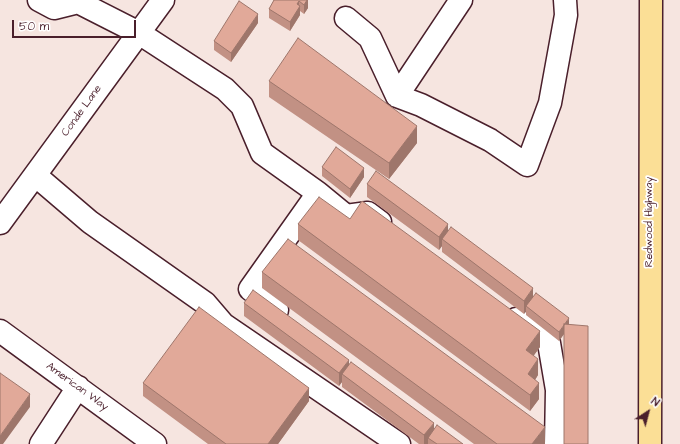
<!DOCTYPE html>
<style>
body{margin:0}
#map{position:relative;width:680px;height:444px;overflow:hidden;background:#f6e5e0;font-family:"Architects Daughter",sans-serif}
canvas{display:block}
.north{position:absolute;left:628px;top:392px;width:40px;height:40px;-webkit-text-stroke:3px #fff;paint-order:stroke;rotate:36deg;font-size:11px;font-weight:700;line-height:16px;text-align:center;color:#4a1f2b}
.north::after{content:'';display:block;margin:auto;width:14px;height:18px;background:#4a1f2b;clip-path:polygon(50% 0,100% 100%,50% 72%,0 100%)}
.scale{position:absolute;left:12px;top:20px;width:124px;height:18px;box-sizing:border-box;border:2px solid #4a1f2b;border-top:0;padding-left:5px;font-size:12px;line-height:14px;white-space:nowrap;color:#4a1f2b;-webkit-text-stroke:3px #fff;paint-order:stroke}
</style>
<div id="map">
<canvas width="680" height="444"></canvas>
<div class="north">N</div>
<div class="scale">50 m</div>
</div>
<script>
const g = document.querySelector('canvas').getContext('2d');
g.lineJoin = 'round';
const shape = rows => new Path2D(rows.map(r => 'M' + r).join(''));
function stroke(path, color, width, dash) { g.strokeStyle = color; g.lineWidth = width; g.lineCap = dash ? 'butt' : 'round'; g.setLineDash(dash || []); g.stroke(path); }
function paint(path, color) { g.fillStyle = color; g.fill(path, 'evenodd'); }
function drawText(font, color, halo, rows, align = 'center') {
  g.font = font + ' "Architects Daughter",sans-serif'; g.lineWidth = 3.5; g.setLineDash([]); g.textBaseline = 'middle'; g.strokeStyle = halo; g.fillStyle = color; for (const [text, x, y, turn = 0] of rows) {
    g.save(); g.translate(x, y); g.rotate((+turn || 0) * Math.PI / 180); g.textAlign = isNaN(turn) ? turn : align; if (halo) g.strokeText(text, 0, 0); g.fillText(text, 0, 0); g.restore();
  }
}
const minor = shape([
 [39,0,54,8,78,2,139,33,225,89,242,106,262,153,318,193,346,216,368,213,380,222],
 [461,0,397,96,421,105,490,140,527,165,550,103,566,15,565,0],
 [346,18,370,38,397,96],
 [35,175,90,222,205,303,223,324,399,444],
 [0,223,163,0],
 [277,310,250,289,318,193],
 [516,319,549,343,557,390,556,444],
 [0,331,155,444],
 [41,444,78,387]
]);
const highway = shape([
 [650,444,651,0]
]);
stroke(minor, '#4a1f2b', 25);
stroke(highway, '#4a1f2b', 25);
stroke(minor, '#fff', 22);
stroke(highway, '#fbdf96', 22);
paint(shape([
 [274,0,308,0,308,8,304,14,300,11,300,15,290,31,269,18,269,9],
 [258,23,231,62,214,50,214,41],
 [269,81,417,143,389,179,269,97],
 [322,167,364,177,350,198,322,176],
 [367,184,448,230,533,297,564,334,559,341,526,315,526,311,524,314,442,252,442,246,439,250,367,197],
 [350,219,540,347,534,355,538,375,535,380,539,399,530,411,298,240,298,224],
 [262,272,545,443,545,444,474,444,262,288],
 [244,303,349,366,434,430,463,444,419,444,342,387,342,382,339,386,244,316],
 [143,383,309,401,278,444,208,444,143,396]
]), '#c29184');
paint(shape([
 [307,0,308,0,308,8,304,14,304,5],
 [299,1,299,7,300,6,300,15,290,31,290,22,297,4],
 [258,14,258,23,231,62,231,53],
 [417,126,417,143,389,179,389,163],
 [364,168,364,177,350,198,350,189],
 [448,224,448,237,442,239,442,246,439,250,439,237],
 [533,288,533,301,526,306,526,311,524,314,524,301],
 [569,318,569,327,559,341,559,332],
 [540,331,540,347,526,366,526,350],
 [538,359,538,375,528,391,528,374],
 [349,360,349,374,342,374,342,382,339,386,339,373],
 [539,383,539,399,530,411,530,395],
 [309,388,309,401,278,444,268,444],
 [30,394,30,407,3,444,0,444,0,436],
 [434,423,434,436,428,438,428,444,424,444,424,435],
 [545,427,545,444,532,444]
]), '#9e766b');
const building = shape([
 [274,0,307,0,304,5,299,1,297,4,300,6,290,22,269,9,274,0],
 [239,1,258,14,231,53,214,41,239,1],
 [298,38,417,126,389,163,269,81,298,38],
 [336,147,364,168,350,189,322,167,336,147],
 [376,171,448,224,439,237,367,184,376,171],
 [319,197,350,219,362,201,540,331,526,350,538,359,528,374,539,383,530,395,298,224,319,197],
 [451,227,533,288,524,301,442,239,451,227],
 [288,239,545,427,532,444,497,444,262,272,288,239],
 [253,290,349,360,339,373,244,303,253,290],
 [536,293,569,318,559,332,526,306,536,293],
 [199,307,309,388,268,444,226,444,143,383,199,307],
 [564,324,588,326,588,444,564,444,564,324],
 [351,362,434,423,424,435,342,374,351,362],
 [0,373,30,394,0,436,0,373],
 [437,425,463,444,437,444,428,438,437,425]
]);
paint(building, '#e1a999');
stroke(building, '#9e766b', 1);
drawText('11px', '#4a1f2b', '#fff', [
 ["Conde Lane",82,111,-54],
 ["Redwood Highway",650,222,-90],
 ["American Way",77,387,36]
]);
</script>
